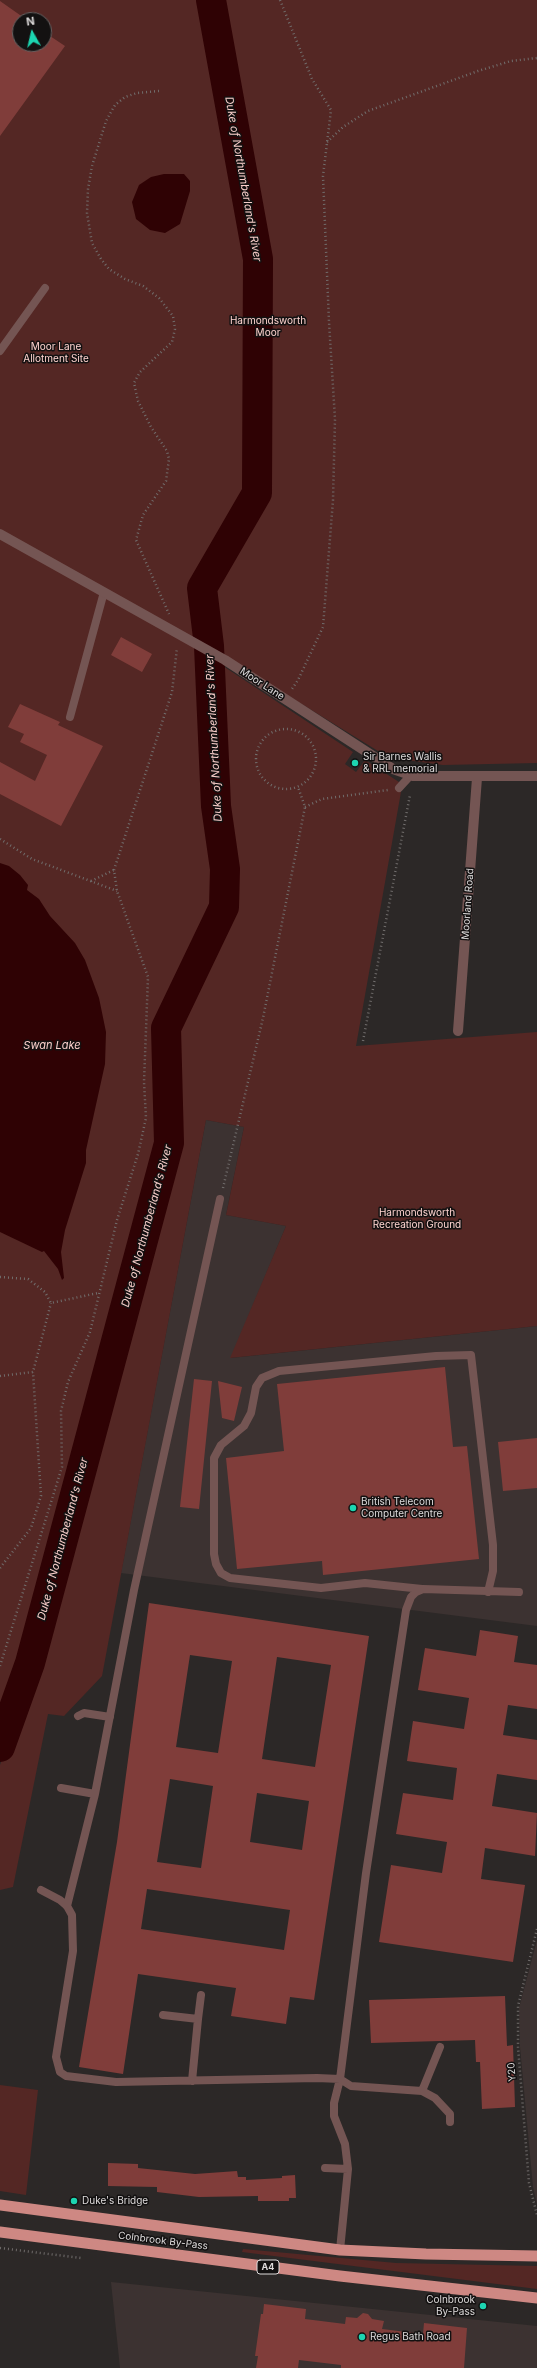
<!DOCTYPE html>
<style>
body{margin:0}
#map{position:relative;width:537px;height:2368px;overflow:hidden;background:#2c2827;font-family:Inter,sans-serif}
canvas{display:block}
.north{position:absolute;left:12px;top:12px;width:40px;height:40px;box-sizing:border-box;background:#131111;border:1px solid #646262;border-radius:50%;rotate:352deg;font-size:11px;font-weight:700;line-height:16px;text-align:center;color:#dedbdb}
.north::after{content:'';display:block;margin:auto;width:14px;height:18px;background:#1cd5b1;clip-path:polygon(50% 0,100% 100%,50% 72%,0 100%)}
</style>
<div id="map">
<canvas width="537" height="2368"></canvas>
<div class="north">N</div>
</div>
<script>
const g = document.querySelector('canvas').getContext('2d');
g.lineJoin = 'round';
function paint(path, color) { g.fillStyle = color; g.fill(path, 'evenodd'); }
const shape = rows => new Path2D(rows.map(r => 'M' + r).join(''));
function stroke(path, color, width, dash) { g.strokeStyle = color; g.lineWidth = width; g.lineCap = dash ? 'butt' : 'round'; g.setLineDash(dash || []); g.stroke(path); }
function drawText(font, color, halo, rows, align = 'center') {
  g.font = font + ' Inter,sans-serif'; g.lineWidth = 3; g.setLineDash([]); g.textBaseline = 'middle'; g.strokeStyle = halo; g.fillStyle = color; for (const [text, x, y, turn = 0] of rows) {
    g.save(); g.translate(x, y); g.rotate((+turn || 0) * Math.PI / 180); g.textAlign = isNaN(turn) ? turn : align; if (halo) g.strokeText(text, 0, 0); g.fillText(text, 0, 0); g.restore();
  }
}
paint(shape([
 [206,1120,244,1127,226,1215,286,1226,231,1358,537,1326,537,1626,121,1573],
 [537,1940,537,2204,533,2187,520,2047,519,2008],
 [111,2282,537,2326,537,2368,120,2368]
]), '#3c3231');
paint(shape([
 [0,0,537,0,537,763,443,765,406,760,378,751,209,647,216,806,225,869,224,907,166,1028,169,1143,30,1663,0,1747],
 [20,20,44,20,44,44,20,44],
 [217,662,353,752,345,764,356,772,365,760,399,782,401,792,356,1046,537,1032,537,1326,230,1358,286,1226,226,1215,244,1127,206,1120,102,1676,64,1716,48,1714,13,1887,0,1890,0,1765,36,1663,174,1144,175,1031,232,910,233,880],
 [0,2085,38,2090,26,2195,0,2191],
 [243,2249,396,2263,537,2266,537,2289,242,2252]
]), '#542724');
paint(shape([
 [164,174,184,174,190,181,190,191,180,224,165,233,150,230,136,219,132,202,139,185,151,177],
 [0,863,9,866,20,875,28,885,27,890,39,899,50,916,75,943,85,960,99,998,106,1032,105,1064,86,1150,86,1163,65,1230,61,1252,64,1278,62,1280,58,1269,44,1251,42,1252,0,1232]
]), '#2f0204');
stroke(shape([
 [0,1747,30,1663,169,1143,166,1028,224,907,225,869,216,806,209,646,202,588,257,493,258,259,211,0]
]), '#2f0204', 30);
paint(shape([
 [0,1,27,20,20,20,20,44,44,44,44,32,65,46,0,136],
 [121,637,152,654,142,672,111,655],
 [20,704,60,722,58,725,103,746,61,826,0,794,0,762,35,781,47,755,20,742,24,734,8,727],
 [445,1367,453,1447,467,1446,479,1559,323,1575,322,1561,237,1569,226,1458,284,1451,277,1384],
 [194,1379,212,1381,199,1509,180,1507],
 [218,1381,242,1387,234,1421,222,1418],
 [537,1438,537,1488,503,1491,498,1442],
 [149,1603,369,1636,314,2000,290,1997,286,2024,231,2016,236,1988,138,1974,123,2074,79,2067,117,1842],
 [190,1655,232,1661,218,1753,176,1747],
 [277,1657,331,1665,315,1767,262,1759],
 [170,1779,213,1786,201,1868,157,1862],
 [257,1793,309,1801,302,1850,250,1842],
 [147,1889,290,1910,284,1950,141,1929],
 [480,1630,518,1636,514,1662,537,1665,537,1709,508,1705,503,1735,537,1740,537,1780,497,1774,492,1806,537,1813,535,1856,485,1848,481,1879,525,1885,513,1962,379,1942,391,1865,442,1873,447,1842,396,1834,403,1793,453,1800,457,1768,407,1761,413,1721,464,1729,469,1698,418,1690,425,1648,476,1656],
 [505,1996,507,2046,513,2045,515,2107,482,2109,480,2062,476,2062,475,2040,371,2043,369,2000],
 [108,2163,138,2164,138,2168,195,2174,237,2171,238,2177,246,2177,246,2180,282,2178,282,2176,295,2175,296,2198,289,2198,289,2201,258,2201,258,2196,199,2197,157,2192,157,2187,108,2186],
 [264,2304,306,2309,305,2319,345,2324,346,2317,357,2318,363,2313,368,2314,372,2319,384,2321,382,2329,423,2334,424,2323,467,2328,464,2368,341,2368,341,2365,299,2360,298,2368,256,2368,258,2356,255,2356,261,2314,263,2314]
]), '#803d3a');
stroke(shape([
 [280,0,312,79,331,110,323,176,329,322,335,419,333,500,323,627,298,680,292,689],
 [159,91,137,93,125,97,115,105,106,121,92,166,88,189,87,213,92,243,101,259,109,269,125,279,143,286,159,298,173,316,175,329,172,342,140,372,134,383,138,401,151,427,167,451,169,459,166,481,143,515,136,540,169,614],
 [327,142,343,127,368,111,478,71,511,61,537,58],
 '256 759a30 30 0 1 1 60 0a30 30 0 1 1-60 0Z',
 [305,807,322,799,388,790],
 [0,839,32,859,117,891],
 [91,881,114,870],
 [363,1041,410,795],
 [223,1188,263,1018,305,807,298,787],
 [0,1277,28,1279,45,1292,51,1303,98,1293],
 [0,1376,33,1372,51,1303],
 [0,1568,31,1528,41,1496,33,1372],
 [0,1666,62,1467,61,1411,68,1382,90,1332,117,1220,138,1154,146,1118,144,1082,148,977,117,891,114,870,172,692,177,648],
 [537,1929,518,2006,518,2047,529,2183,537,2215],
 [0,2248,81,2258]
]), '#716d6c', 2.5, [1, 3]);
stroke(shape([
 [0,351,45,288],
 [70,717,104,592],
 [399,788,410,776],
 [422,1589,365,1583,321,1588,230,1578,221,1573,216,1564,214,1554,214,1458,221,1445,244,1426,251,1413,256,1387,262,1378,279,1371,436,1356,471,1355,493,1545,493,1571,488,1592],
 [78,1716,84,1713,110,1717],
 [61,1788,95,1794],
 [41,1890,60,1900,67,1906,72,1915,73,1951,56,2057,60,2072,66,2076,116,2082,317,2078,340,2079,366,1873,406,1610,411,1597,416,1592,423,1589,519,1592],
 [67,1906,95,1794,134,1590,220,1199],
 [163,2015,198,2019,192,2081],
 [198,2019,201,1995],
 [422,2091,440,2047],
 [325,2168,348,2169],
 [340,2250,348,2169,345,2144,334,2116,334,2103,340,2079,351,2086,422,2091,435,2098,450,2114,450,2122]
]), '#745553', 8);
stroke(shape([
 [0,534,225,660,393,769,413,776,537,776],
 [458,1031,477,778]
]), '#745553', 10);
stroke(shape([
 [0,2205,340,2250,426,2254,537,2256],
 [0,2232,340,2276,537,2298]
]), '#ce8883', 11);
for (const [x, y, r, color] of [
 [355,763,4,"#1cd5b1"],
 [353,1508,4,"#1cd5b1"],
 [74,2201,4,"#1cd5b1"],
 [483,2306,4,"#1cd5b1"],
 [362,2337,4,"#1cd5b1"]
]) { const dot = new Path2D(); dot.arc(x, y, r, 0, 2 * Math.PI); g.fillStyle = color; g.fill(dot); stroke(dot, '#131111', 1.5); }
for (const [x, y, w] of [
 [268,2267,22]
]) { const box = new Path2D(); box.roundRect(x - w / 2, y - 7, w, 14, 3); g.fillStyle = '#131111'; g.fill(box); stroke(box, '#dedbdb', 1); }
drawText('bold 9px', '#dedbdb', null, [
 ["A4",268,2267]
]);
drawText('10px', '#ffd4d0', '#131111', [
 ["Harmondsworth",268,321],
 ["Moor",268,333],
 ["Moor Lane",56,347],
 ["Allotment Site",56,359],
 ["Harmondsworth",417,1213],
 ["Recreation Ground",417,1225]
]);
drawText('10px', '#dedbdb', '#131111', [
 ["Moor Lane",262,684,33],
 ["Moorland Road",468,904,-86],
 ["Y20",512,2072,-95],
 ["Colnbrook By-Pass",163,2241,7]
]);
drawText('10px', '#dedbdb', '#131111', [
 ["Sir Barnes Wallis",363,757],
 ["& RRL memorial",363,769],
 ["British Telecom",361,1502],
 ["Computer Centre",361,1514],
 ["Duke's Bridge",82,2201],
 ["Colnbrook",475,2300,"right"],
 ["By-Pass",475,2312,"right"],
 ["Regus Bath Road",370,2337]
], 'left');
drawText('italic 11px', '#f9ceca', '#131111', [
 ["Duke of Northumberland's River",243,179,80],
 ["Duke of Northumberland's River",214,738,-93],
 ["Swan Lake",52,1046],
 ["Duke of Northumberland's River",147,1226,-75],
 ["Duke of Northumberland's River",63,1539,-75]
]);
</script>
